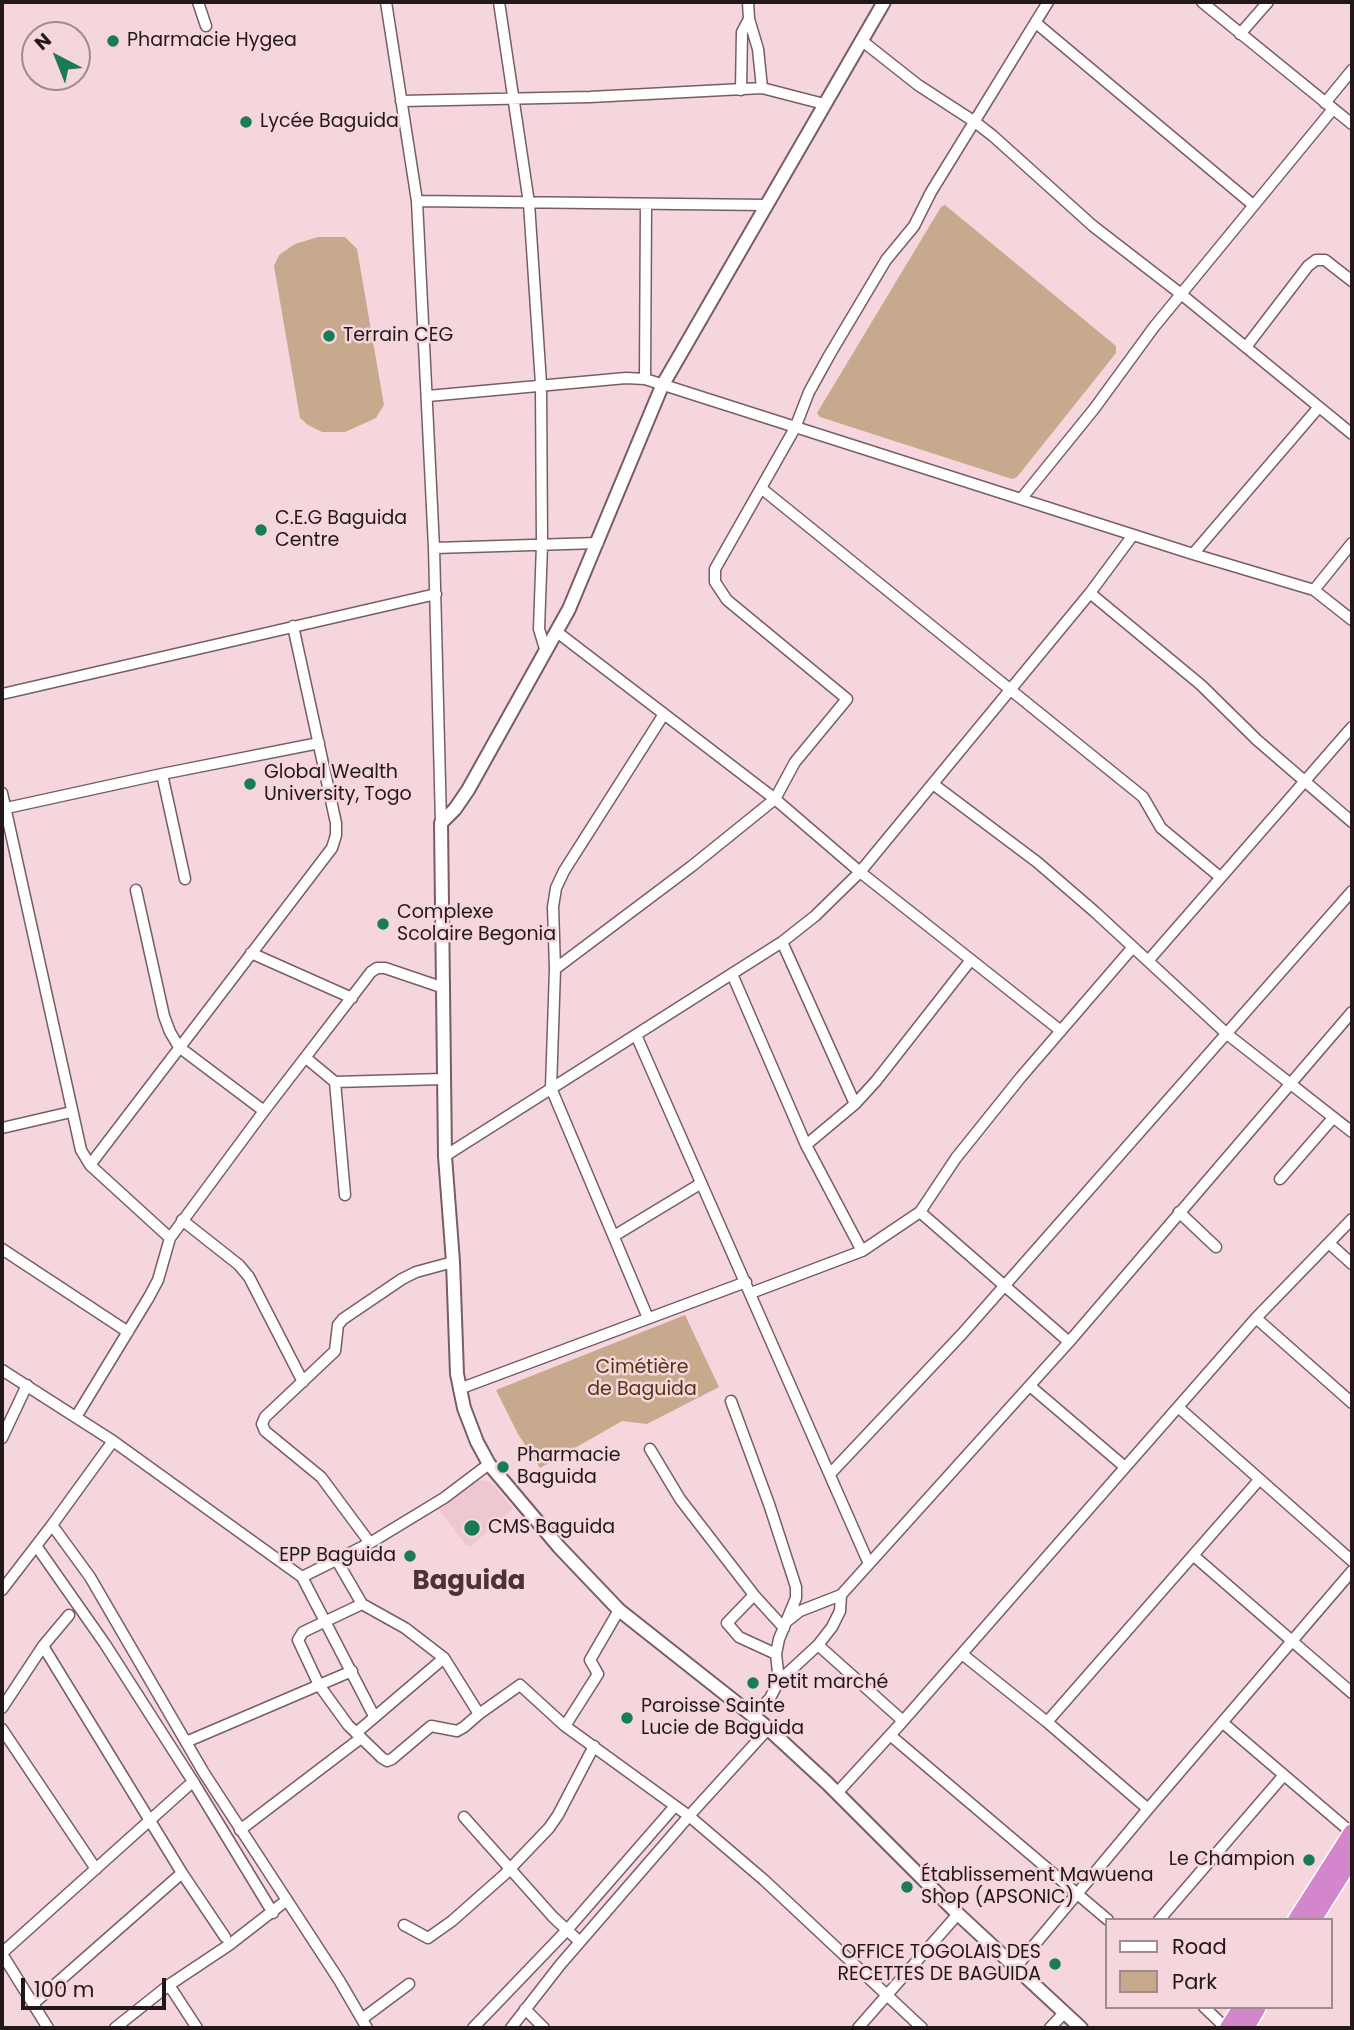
<!DOCTYPE html>
<meta charset="utf-8">
<style>
body{margin:0}
#map{position:relative;width:1354px;height:2030px;overflow:hidden;background:#f5d6dd;font-family:Poppins,sans-serif}
canvas{display:block}
.frame{position:absolute;inset:0;border:4px solid #22181a;pointer-events:none}
.legend{position:absolute;left:1105px;top:1918px;width:228px;height:91px;box-sizing:border-box;background:#f5d6dd;border:2px solid #a18a8f;margin:0;padding:9px 12px;list-style:none;font-size:21px;color:#22181a}
.legend li{display:flex;align-items:center;gap:14px;height:35px}
.legend b{width:35px;border:2px solid #a18a8f}
.north{position:absolute;left:21px;top:21px;width:70px;height:70px;box-sizing:border-box;background:#f5d6dd;border:2px solid #a18a8f;border-radius:50%;rotate:318deg;font-size:19px;font-weight:700;line-height:28px;text-align:center;color:#22181a}
.north::after{content:'';display:block;margin:auto;width:24px;height:32px;background:#197c55;clip-path:polygon(50% 0,100% 100%,50% 72%,0 100%)}
.scale{position:absolute;left:21px;top:1978px;width:145px;height:32px;box-sizing:border-box;border:4px solid #22181a;border-top:0;padding-left:9px;font-size:21px;line-height:24px;white-space:nowrap;color:#22181a;-webkit-text-stroke:5px #f5d6dd;paint-order:stroke}
</style>
<div id="map">
<canvas width="1354" height="2030"></canvas>
<div class="frame"></div>
<ul class="legend">
<li><b style="height:9px;background:#fff"></b>Road</li>
<li><b style="height:19px;background:#c7a98d"></b>Park</li>
</ul>
<div class="north">N</div>
<div class="scale">100 m</div>
</div>
<script>
const g = document.querySelector('canvas').getContext('2d');
g.lineJoin = 'round';
function paint(path, color) { g.fillStyle = color; g.fill(path, 'evenodd'); }
const shape = rows => new Path2D(rows.map(r => 'M' + r).join(''));
function stroke(path, color, width, dash) { g.strokeStyle = color; g.lineWidth = width; g.lineCap = dash ? 'butt' : 'round'; g.setLineDash(dash || []); g.stroke(path); }
function drawText(font, color, halo, rows, align = 'center') {
  g.font = font + ' Poppins,sans-serif'; g.lineWidth = 5; g.setLineDash([]); g.textBaseline = 'middle'; g.strokeStyle = halo; g.fillStyle = color; for (const [text, x, y, turn = 0] of rows) {
    g.save(); g.translate(x, y); g.rotate((+turn || 0) * Math.PI / 180); g.textAlign = isNaN(turn) ? turn : align; if (halo) g.strokeText(text, 0, 0); g.fillText(text, 0, 0); g.restore();
  }
}
paint(shape([
 [479,1480,491,1482,513,1509,471,1546,466,1545,439,1510,440,1506]
]), '#eec7d0');
paint(shape([
 [945,205,1116,346,1116,353,1017,477,1012,479,820,417,817,413,941,207],
 [318,237,345,237,357,249,384,405,376,418,345,432,322,432,308,425,300,418,274,266,279,255,295,244],
 [685,1315,719,1387,647,1424,622,1421,540,1468,518,1434,496,1390]
]), '#c7a98d');
const minor = shape([
 [198,2,206,26],
 [386,2,417,201,434,548,441,823],
 [499,2,529,203,541,384,542,545,539,629,546,652],
 [748,2,749,19,758,49,762,88],
 [1202,2,1352,124],
 [1036,23,1252,204],
 [1240,34,1268,2],
 [861,40,918,85,975,122,993,136,1093,226,1181,294,1352,434],
 [741,90,742,32,749,19],
 [401,101,590,97,762,88,824,104],
 [1325,103,1352,70],
 [417,201,766,205],
 [1246,347,1308,266,1316,260,1325,260,1352,281],
 [645,379,646,204],
 [428,396,626,378,645,379,1193,554,1314,590,1352,620],
 [761,488,1143,797,1161,828,1220,877],
 [1021,499,1094,409,1154,327,1333,109],
 [434,548,598,543],
 [1193,554,1319,407],
 [1314,590,1352,543],
 [1090,593,1201,685,1257,740,1352,822],
 [557,632,775,799,860,872,1061,1031],
 [2,694,436,594],
 [162,774,185,879],
 [933,784,1037,862,1095,912,1227,1034,1352,1132],
 [2,793,81,1150,90,1165,170,1238],
 [2,809,162,774,319,743],
 [136,890,164,1016,170,1032,179,1047,264,1111],
 [782,942,855,1104],
 [251,953,352,998],
 [1148,961,1352,727],
 [555,969,692,866,775,799,795,762,847,699,727,600,715,582,715,569,795,428,809,392,830,354,886,260,914,226,931,192,1048,2],
 [732,974,806,1145,862,1251],
 [636,1035,869,1564],
 [306,1058,335,1082,345,1195],
 [335,1082,443,1079],
 [2,1128,71,1112],
 [806,1145,855,1104,876,1081,970,961],
 [445,1156,782,942,815,916,860,872,1090,593,1133,535],
 [90,1165,332,848,336,835,336,823,293,626],
 [1280,1179,1333,1118],
 [920,1212,1069,1342],
 [1179,1212,1216,1247],
 [182,1220,239,1265,249,1277,303,1382],
 [614,1236,700,1184],
 [1330,1244,1352,1264],
 [2,1249,128,1332],
 [751,1293,862,1251,920,1212,956,1158,1021,1077,1133,947],
 [648,1318,551,1088,555,969,553,907,556,888,564,871,664,714],
 [1256,1318,1352,1403],
 [2,1370,113,1441,302,1577,374,1716],
 [1030,1386,1125,1467],
 [459,1389,746,1282],
 [731,1401,769,1504,796,1587,796,1598,779,1639,776,1654,779,1681],
 [1178,1407,1352,1561],
 [76,1417,149,1297,158,1280,170,1238,264,1111,371,972,377,968,385,968,444,988],
 [2,1438,27,1385],
 [113,1441,52,1525,90,1577,204,1773,339,1980,367,2028],
 [650,1449,680,1499,754,1595,784,1628],
 [830,1474,962,1334,1352,891],
 [370,1543,321,1477,265,1431,262,1424,265,1417,335,1351,338,1325,343,1319,402,1279,416,1272,453,1262],
 [37,1547,105,1644,194,1783,273,1913],
 [1194,1556,1352,1693],
 [336,1559,362,1604,405,1628,444,1658,479,1714],
 [302,1577,370,1543,444,1498,489,1464],
 [2,1590,52,1525],
 [754,1595,727,1623,739,1637,776,1654],
 [362,1604,303,1632,298,1640,319,1685,348,1725,382,1758,387,1761,392,1759,431,1726,457,1731,464,1727,479,1714,520,1685,565,1726,689,1816,764,1880,922,2028],
 [69,1615,43,1646,182,1873,225,1937],
 [786,1622,800,1611,841,1595,1069,1342,1352,1012],
 [818,1645,903,1721],
 [962,1654,1047,1722,1148,1809],
 [2,1708,43,1646],
 [753,1717,770,1698,779,1681,818,1645,832,1627,840,1611,841,1595],
 [1047,1722,1259,1480],
 [1223,1723,1352,1833],
 [565,1726,598,1674,590,1660,619,1610],
 [2,1729,96,1869],
 [356,1733,444,1658],
 [890,1735,1108,1920],
 [186,1742,352,1671],
 [837,1793,903,1721,1256,1318,1352,1219],
 [464,1817,553,1917,580,1942],
 [240,1830,361,1738],
 [1159,1920,1284,1775],
 [404,1925,428,1938,452,1921,504,1875,549,1828,558,1815,594,1746],
 [2,1953,188,1786],
 [2,1954,48,2028],
 [1015,1968,1148,1809,1352,1571],
 [169,1985,197,2028],
 [33,2004,182,1873],
 [1204,2007,1226,2028],
 [525,2009,544,2028],
 [362,2019,409,1984],
 [115,2028,169,1985,229,1945,287,1900],
 [473,2028,567,1930,675,1806],
 [511,2028,560,1965,689,1816,768,1729],
 [858,2028,958,1914],
 [1050,2028,1064,2013]
]);
const tertiary = shape([
 [884,2,662,386,569,609,468,790,455,809,441,823,445,1156,453,1262,457,1374,464,1408,477,1442,489,1464,559,1547,619,1610,762,1723,827,1783,958,1914,1081,2028]
]);
const trunk = shape([
 [1296,1920,1352,1832],
 [1313,1920,1352,1858],
 [1228,2028,1241,2007],
 [1246,2028,1258,2007]
]);
stroke(minor, '#785e64', 13);
stroke(tertiary, '#785e64', 16);
stroke(trunk, '#fff', 19);
stroke(minor, '#fff', 10);
stroke(tertiary, '#fff', 12);
stroke(trunk, '#d486cc', 16);
for (const [x, y, r, color] of [
 [113,41,7,"#197c55"],
 [246,122,7,"#197c55"],
 [329,336,7,"#197c55"],
 [261,530,7,"#197c55"],
 [250,784,7,"#197c55"],
 [383,924,7,"#197c55"],
 [503,1467,7,"#197c55"],
 [472,1528,9,"#197c55"],
 [410,1556,7,"#197c55"],
 [753,1683,7,"#197c55"],
 [627,1718,7,"#197c55"],
 [1309,1860,7,"#197c55"],
 [907,1887,7,"#197c55"],
 [1055,1964,7,"#197c55"]
]) { const dot = new Path2D(); dot.arc(x, y, r, 0, 2 * Math.PI); g.fillStyle = color; g.fill(dot); stroke(dot, '#f5d6dd', 2.5); }
drawText('19px', '#22181a', '#f5d6dd', [
 ["Pharmacie Hygea",127,41],
 ["Lycée Baguida",260,122],
 ["Terrain CEG",343,336],
 ["C.E.G Baguida",275,519],
 ["Centre",275,541],
 ["Global Wealth",264,773],
 ["University, Togo",264,795],
 ["Complexe",397,913],
 ["Scolaire Begonia",397,935],
 ["Pharmacie",517,1456],
 ["Baguida",517,1478],
 ["CMS Baguida",488,1528],
 ["EPP Baguida",396,1556,"right"],
 ["Petit marché",767,1683],
 ["Paroisse Sainte",641,1707],
 ["Lucie de Baguida",641,1729],
 ["Le Champion",1295,1860,"right"],
 ["Établissement Mawuena",921,1876],
 ["Shop (APSONIC)",921,1898],
 ["OFFICE TOGOLAIS DES",1041,1953,"right"],
 ["RECETTES DE BAGUIDA",1041,1975,"right"]
], 'left');
drawText('19px', '#57350c', '#f5d6dd', [
 ["Cimétière",642,1368],
 ["de Baguida",642,1390]
]);
drawText('bold 26px', '#4a3238', '#f5d6dd', [
 ["Baguida",469,1582]
]);
</script>
